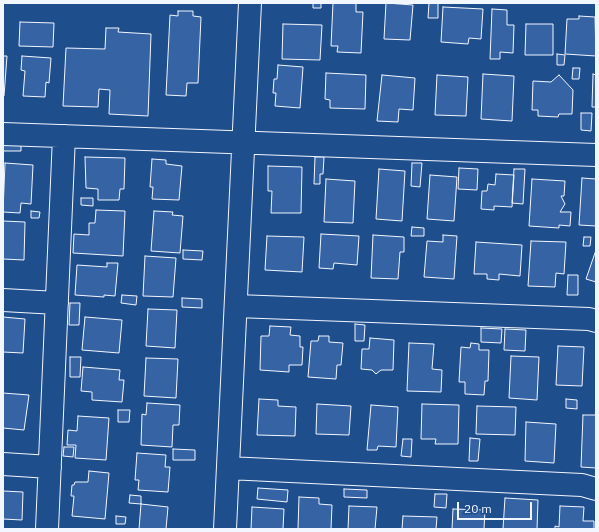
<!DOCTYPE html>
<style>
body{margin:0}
#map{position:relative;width:599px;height:532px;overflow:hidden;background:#1f4e8c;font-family:"IBM Plex Sans",sans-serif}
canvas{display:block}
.frame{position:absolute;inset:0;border:4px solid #f2f6ff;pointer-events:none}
.scale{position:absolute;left:457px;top:502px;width:75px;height:18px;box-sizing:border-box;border:2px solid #f2f6ff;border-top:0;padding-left:5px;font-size:12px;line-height:14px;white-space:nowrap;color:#f2f6ff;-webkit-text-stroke:3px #1f4e8c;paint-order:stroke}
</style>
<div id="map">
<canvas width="599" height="532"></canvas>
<div class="frame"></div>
<div class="scale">20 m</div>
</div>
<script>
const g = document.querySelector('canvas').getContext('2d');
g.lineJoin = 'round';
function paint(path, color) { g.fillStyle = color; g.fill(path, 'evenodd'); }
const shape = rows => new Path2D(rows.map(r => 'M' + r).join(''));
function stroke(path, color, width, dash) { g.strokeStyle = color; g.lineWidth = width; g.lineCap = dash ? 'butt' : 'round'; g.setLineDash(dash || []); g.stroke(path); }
const building = shape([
 [313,3,321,3,321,8,313,8,313,3],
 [333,3,356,3,356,12,363,12,361,53,337,52,338,46,331,46,333,3],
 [386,3,413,5,410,40,384,39,386,3],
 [429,3,438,3,438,18,428,18,429,3],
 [443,7,483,9,481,39,469,38,468,44,441,42,443,7],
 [492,9,507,10,507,25,514,25,513,53,500,52,500,59,490,59,492,9],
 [178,11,193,11,193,16,201,17,198,83,187,83,186,96,166,95,170,15,178,16,178,11],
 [579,16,595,17,596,56,565,54,567,19,579,19,579,16],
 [20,22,54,23,53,47,19,46,20,22],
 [283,24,322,25,320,60,282,59,283,24],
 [526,24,553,24,553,55,525,55,526,24],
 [106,28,119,28,118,32,151,34,148,116,109,114,110,90,99,89,98,107,63,106,66,48,105,49,106,28],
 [557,54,565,55,564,65,557,65,557,54],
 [3,56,7,56,4,96,3,96,3,56],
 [22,56,51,58,49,83,46,82,45,97,23,96,25,71,21,70,22,56],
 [278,65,303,67,300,108,275,106,276,93,273,93,274,79,277,79,278,65],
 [573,68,580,68,579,79,572,79,573,68],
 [326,73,366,75,365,109,330,108,330,100,325,99,326,73],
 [483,74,514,76,512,121,481,119,483,74],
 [593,74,596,75,596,107,592,107,593,74],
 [382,75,415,78,413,110,399,109,398,122,377,121,382,75],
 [437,75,468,77,466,116,435,115,437,75],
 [559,75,573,90,572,114,559,114,558,117,538,116,538,110,532,110,533,81,551,82,559,75],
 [581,113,592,113,591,131,581,130,581,113],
 [3,143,21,143,21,151,3,151,3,143],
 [85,157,125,158,124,189,120,189,119,200,98,200,98,189,86,188,85,157],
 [315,157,324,157,323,174,320,174,320,184,314,184,315,157],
 [152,159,166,160,166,164,182,166,179,200,152,199,153,187,150,187,152,159],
 [5,163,33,165,31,204,21,203,20,213,3,212,5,163],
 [412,163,422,163,420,187,411,186,412,163],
 [268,166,302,167,301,213,271,213,272,191,268,191,268,166],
 [459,168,478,169,477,190,458,189,459,168],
 [379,169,405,171,402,221,376,219,379,169],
 [514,169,525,169,523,204,512,203,514,169],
 [496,174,514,175,512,207,494,206,494,210,481,209,482,191,487,191,488,184,495,185,496,174],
 [430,175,457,177,454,221,427,219,430,175],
 [582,178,596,179,596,226,579,225,582,178],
 [326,179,355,181,353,223,324,222,326,179],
 [532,179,565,181,564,196,561,196,565,204,560,212,571,212,570,226,559,225,559,228,529,226,532,179],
 [81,198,93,198,93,206,81,205,81,198],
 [96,210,125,211,123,256,73,253,74,234,89,235,89,223,95,223,96,210],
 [31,211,40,212,39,218,31,218,31,211],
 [154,211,173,212,172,215,183,216,180,253,151,251,154,211],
 [3,221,25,222,24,260,3,259,3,221],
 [412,227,424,228,424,236,411,236,412,227],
 [321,234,359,236,357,265,334,263,333,269,319,268,321,234],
 [373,235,404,237,404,252,400,252,398,279,371,278,373,235],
 [443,235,457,236,454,279,424,277,427,241,443,242,443,235],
 [267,236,304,237,302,272,265,270,267,236],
 [584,237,591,237,590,246,583,246,584,237],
 [531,241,566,242,564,274,556,273,555,287,528,286,531,241],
 [476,242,522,245,520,276,499,274,499,280,487,279,487,274,474,274,476,242],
 [183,250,203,251,202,260,183,259,183,250],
 [596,250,596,282,586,279,596,250],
 [145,256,176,258,173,297,143,296,145,256],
 [107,263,118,263,115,296,104,295,104,297,75,295,77,265,107,267,107,263],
 [568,275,578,275,578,295,567,295,568,275],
 [122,295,137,296,136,305,121,303,122,295],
 [182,298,202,299,202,308,182,307,182,298],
 [70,303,80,303,79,325,69,325,70,303],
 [148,309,177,310,175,348,146,346,148,309],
 [3,317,25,319,23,353,3,352,3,317],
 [85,317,122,320,119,353,82,350,85,317],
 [355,324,365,325,364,341,355,341,355,324],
 [270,326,291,327,290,335,300,336,300,347,303,347,302,365,289,365,289,372,260,370,261,336,269,336,270,326],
 [481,328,502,329,501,343,481,342,481,328],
 [505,329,526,330,525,351,504,350,505,329],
 [319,336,329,336,329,342,343,343,341,365,337,365,336,379,308,377,311,341,318,341,319,336],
 [370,338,394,340,393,370,381,370,376,374,372,370,361,369,362,349,369,349,370,338],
 [409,343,434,344,432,369,442,370,441,392,407,391,409,343],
 [471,343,479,344,479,350,489,350,488,381,485,381,484,395,465,394,465,382,459,382,461,347,470,348,471,343],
 [558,346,584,347,582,386,556,385,558,346],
 [511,356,539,357,537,400,509,398,511,356],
 [70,357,81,357,80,377,70,377,70,357],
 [146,358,178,359,176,398,144,396,146,358],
 [83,367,120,370,119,380,124,380,122,402,92,400,92,392,81,391,83,367],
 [3,393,29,395,24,430,3,428,3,393],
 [259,399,278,400,278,406,296,407,295,436,257,435,259,399],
 [566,399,577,400,577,409,566,408,566,399],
 [147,403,180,405,179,425,173,425,172,447,141,445,142,414,146,415,147,403],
 [317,404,351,406,349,435,316,434,317,404],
 [422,404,459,405,458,444,435,444,436,439,421,439,422,404],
 [371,405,398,407,396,447,378,446,377,450,367,450,371,405],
 [477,406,516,407,515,435,476,434,477,406],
 [118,410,130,410,129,422,118,422,118,410],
 [583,415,596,415,596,468,581,467,583,415],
 [78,416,109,418,106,460,75,458,76,445,67,445,68,430,77,431,78,416],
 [526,422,556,424,554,463,525,461,526,422],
 [470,438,480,439,478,461,469,461,470,438],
 [403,439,412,439,411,457,401,456,403,439],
 [64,447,74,447,73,457,63,456,64,447],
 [173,449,195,450,195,460,173,460,173,449],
 [137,453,166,455,165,467,170,467,168,492,138,490,139,480,135,480,137,453],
 [89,471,109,473,105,519,72,516,74,496,71,496,72,485,74,485,75,482,88,482,89,471],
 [258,488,288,490,287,502,257,499,258,488],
 [344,489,367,490,367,498,344,497,344,489],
 [3,491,23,492,22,520,3,519,3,491],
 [435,494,447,494,446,508,434,507,435,494],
 [130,495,141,496,141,504,129,503,130,495],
 [299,497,319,498,319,504,332,505,331,529,298,529,299,497],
 [505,498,538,500,537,529,503,529,505,498],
 [141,504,168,507,166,529,139,529,141,504],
 [349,506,377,507,375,529,348,529,349,506],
 [560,506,584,507,583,521,594,521,594,529,555,529,555,526,559,527,560,506],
 [252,507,284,509,283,529,251,529,252,507],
 [453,509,485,510,484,529,452,529,453,509],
 [116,516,126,517,125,524,116,524,116,516],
 [403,516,437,517,436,529,402,529,403,516]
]);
paint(building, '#3563a3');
stroke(building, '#f2f6ff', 1);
const minor = shape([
 [3,134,596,155],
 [3,300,57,303],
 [236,306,589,319,596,321],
 [3,464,50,467],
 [228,468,582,485,596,489],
 [47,529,64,136],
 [225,529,250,3]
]);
stroke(minor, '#f2f6ff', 24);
stroke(minor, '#1f4e8c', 22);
</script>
